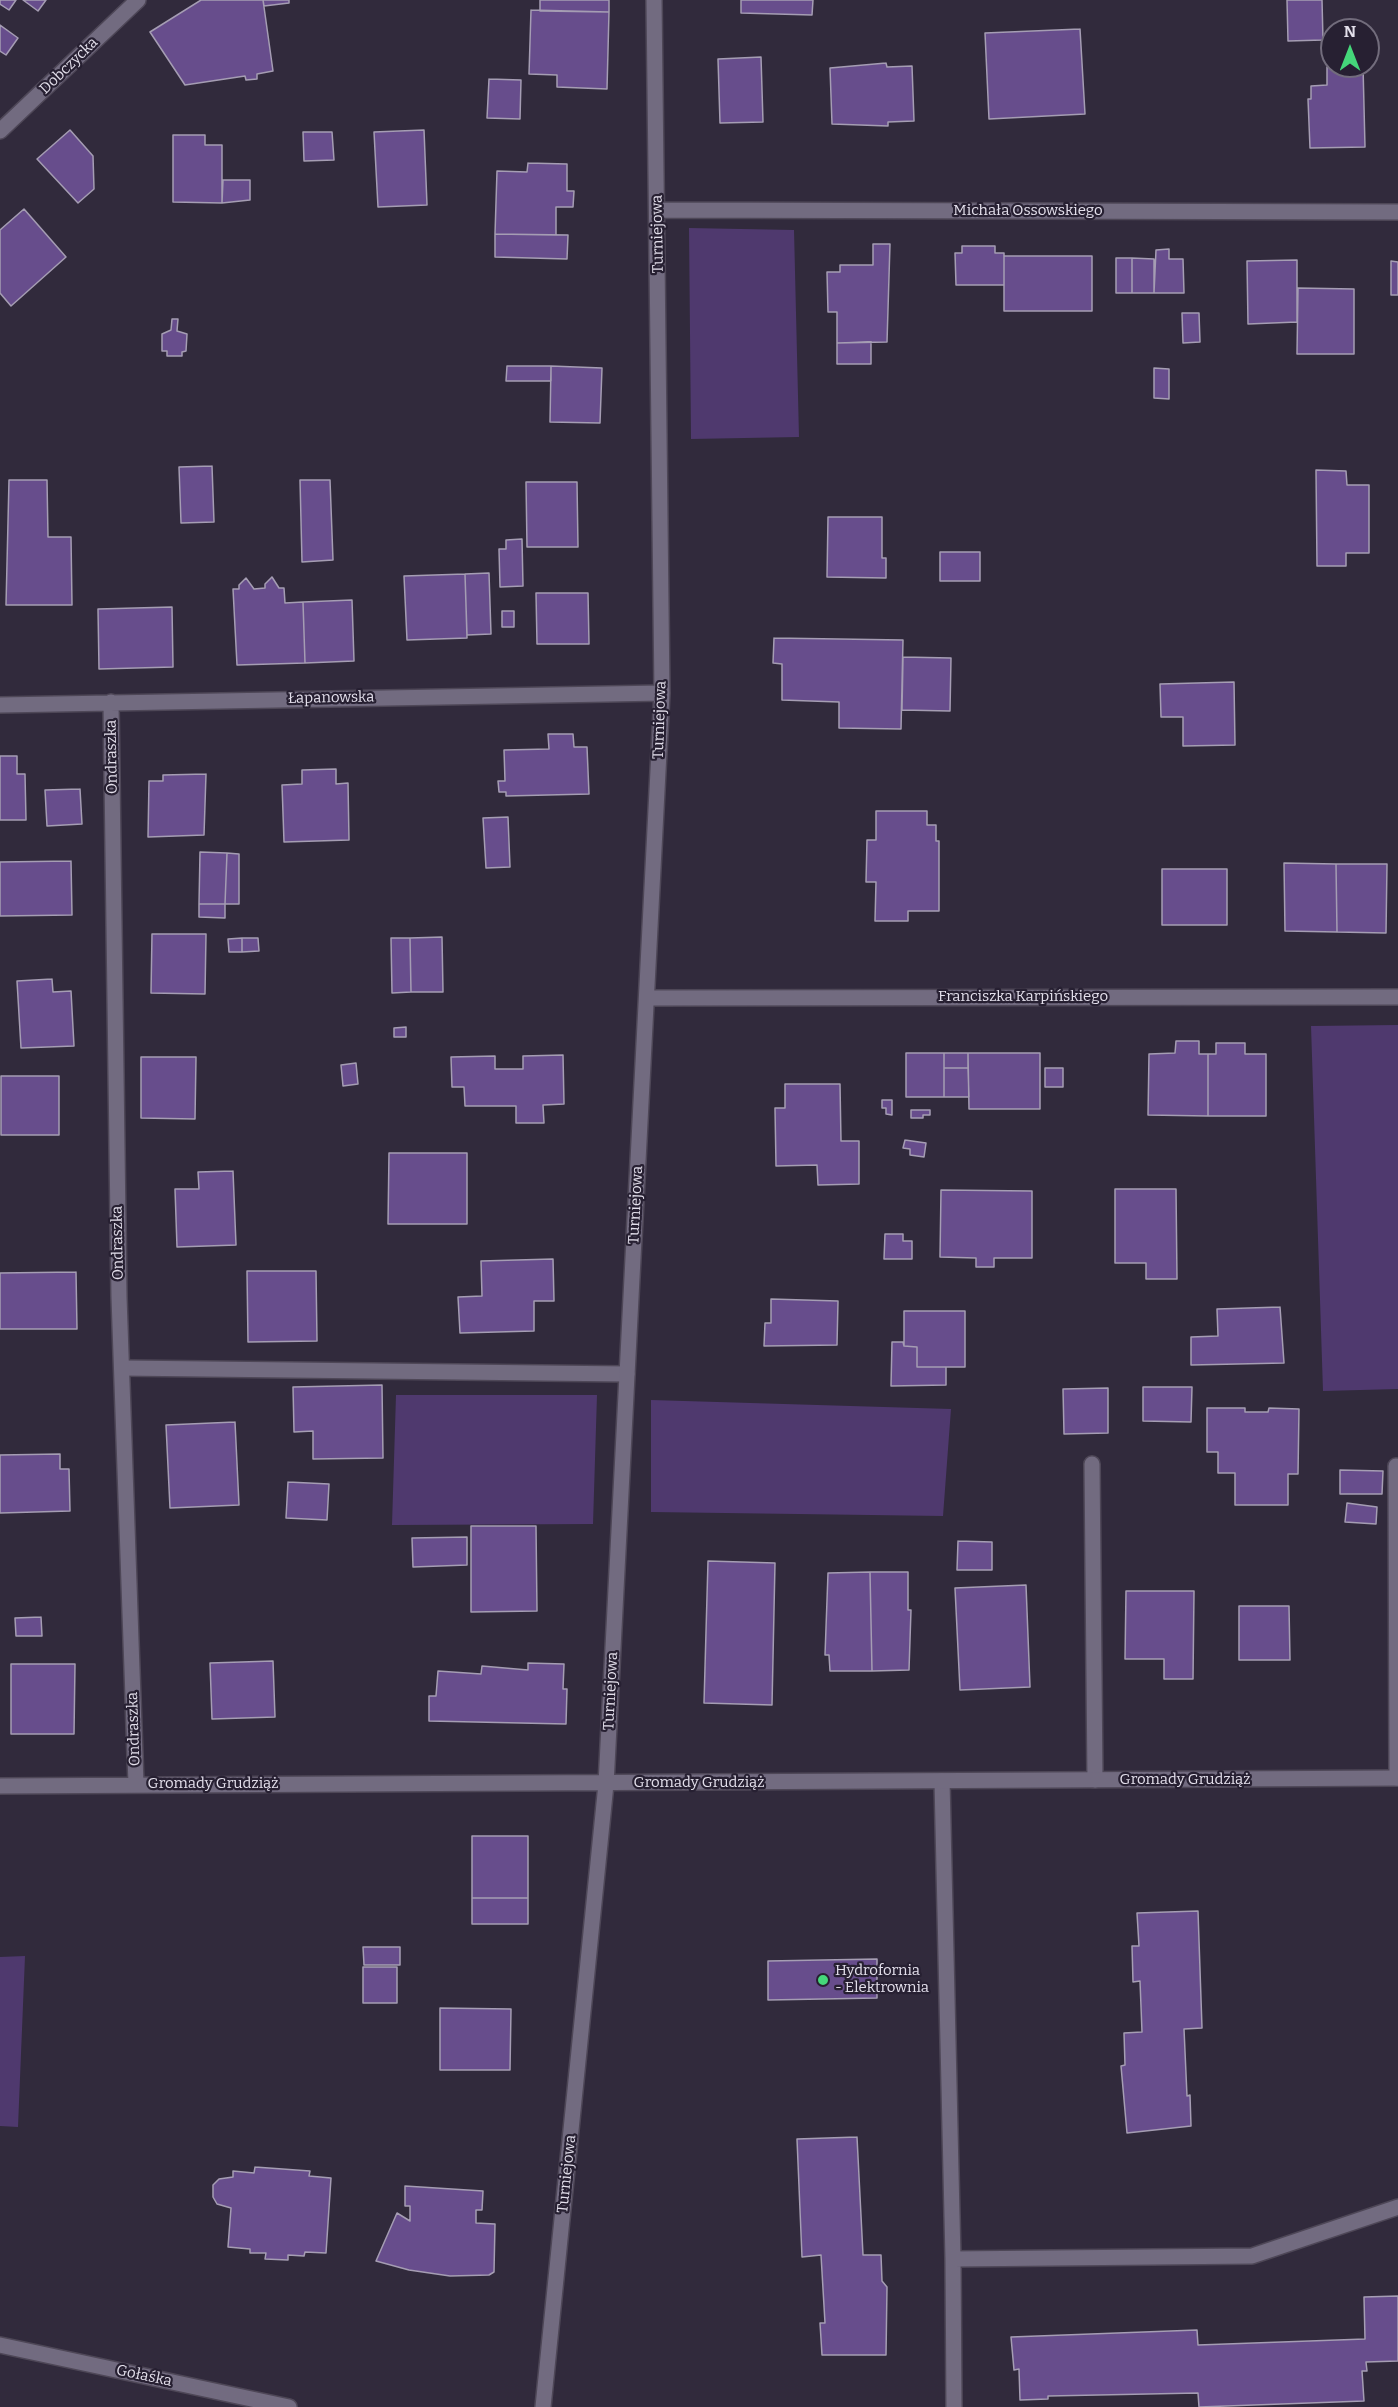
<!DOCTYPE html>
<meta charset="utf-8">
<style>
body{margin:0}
#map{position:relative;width:1398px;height:2407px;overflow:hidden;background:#312a3c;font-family:Bitter,serif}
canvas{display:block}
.north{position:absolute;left:1320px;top:18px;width:60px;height:60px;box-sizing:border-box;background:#272032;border:2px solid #726c7c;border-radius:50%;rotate:0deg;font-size:16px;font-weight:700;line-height:24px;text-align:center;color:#e3dfeb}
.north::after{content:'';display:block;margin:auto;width:21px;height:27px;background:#45d77a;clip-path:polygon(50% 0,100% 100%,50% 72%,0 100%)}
</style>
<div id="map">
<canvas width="1398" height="2407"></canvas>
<div class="north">N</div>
</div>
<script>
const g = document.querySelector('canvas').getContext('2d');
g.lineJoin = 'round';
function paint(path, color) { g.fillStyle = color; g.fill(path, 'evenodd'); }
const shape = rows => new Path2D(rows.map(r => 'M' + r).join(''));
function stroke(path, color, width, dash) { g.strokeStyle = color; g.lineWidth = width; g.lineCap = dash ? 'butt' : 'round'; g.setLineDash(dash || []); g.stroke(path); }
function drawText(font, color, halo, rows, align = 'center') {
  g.font = font + ' Bitter,serif'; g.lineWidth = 4.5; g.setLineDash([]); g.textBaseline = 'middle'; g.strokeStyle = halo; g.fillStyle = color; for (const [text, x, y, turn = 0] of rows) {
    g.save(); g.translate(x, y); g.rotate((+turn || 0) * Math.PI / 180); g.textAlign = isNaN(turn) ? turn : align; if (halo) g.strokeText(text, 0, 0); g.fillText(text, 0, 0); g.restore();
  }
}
paint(shape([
 [689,228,794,230,799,437,691,439],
 [1398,1025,1398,1389,1323,1391,1311,1026],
 [396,1395,597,1395,593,1524,392,1525],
 [651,1400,951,1409,943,1516,651,1512],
 [25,1956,18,2127,0,2126,0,1957]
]), '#4f396e');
const building = shape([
 [0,0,16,0,9,10,0,4,0,0],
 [23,0,46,0,38,11,23,0],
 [201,0,263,0,273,71,257,74,257,79,246,80,245,76,185,85,150,32,201,0],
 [263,0,289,0,289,3,264,6,263,0],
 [540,0,609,0,609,12,540,11,540,0],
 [741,0,813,0,812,15,741,13,741,0],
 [1287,0,1322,0,1323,40,1288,41,1287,0],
 [531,10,609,12,607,89,557,87,557,75,529,74,531,10],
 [0,25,18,38,6,55,0,51,0,25],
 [1080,29,1085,114,989,119,985,33,1080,29],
 [761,57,763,122,720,123,718,59,761,57],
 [886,63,887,67,912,66,914,121,888,122,888,126,832,124,830,68,886,63],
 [1363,66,1365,147,1310,148,1308,99,1311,99,1311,86,1327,85,1327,67,1363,66],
 [489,79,521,80,520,119,487,118,489,79],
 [70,130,93,156,94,189,78,203,37,159,70,130],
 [424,130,427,205,378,207,374,132,424,130],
 [303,132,332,132,334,160,304,161,303,132],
 [173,135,205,135,205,145,222,145,222,203,173,202,173,135],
 [528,163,567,164,567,191,574,191,573,207,556,207,556,235,495,234,497,171,527,172,528,163],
 [223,180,250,180,250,200,222,203,223,180],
 [24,209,66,257,11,306,0,293,0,230,24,209],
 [495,234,568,235,567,259,495,257,495,234],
 [873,244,890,244,887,342,837,343,837,312,828,312,827,272,840,272,840,265,873,265,873,244],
 [962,246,995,246,995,253,1004,253,1004,285,956,285,955,253,962,253,962,246],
 [1169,249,1169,259,1183,259,1184,293,1154,293,1156,250,1169,249],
 [1004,256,1092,256,1092,311,1004,311,1004,256],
 [1116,258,1132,258,1132,293,1116,293,1116,258],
 [1132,258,1154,259,1154,293,1132,293,1132,258],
 [1297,260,1297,322,1248,324,1247,261,1297,260],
 [1391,261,1398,262,1398,295,1391,295,1391,261],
 [1298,288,1354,289,1354,354,1297,354,1298,288],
 [1182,313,1199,313,1200,342,1183,343,1182,313],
 [172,319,178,319,177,331,187,334,186,351,182,352,182,356,167,356,167,351,162,351,162,334,171,330,172,319],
 [871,342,871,364,837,364,837,343,871,342],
 [507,366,551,366,551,381,506,381,507,366],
 [551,366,602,368,600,423,550,422,551,366],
 [1154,368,1169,369,1169,399,1154,398,1154,368],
 [212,466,214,522,181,523,179,467,212,466],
 [1316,470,1346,471,1347,485,1369,485,1369,553,1346,553,1346,566,1317,566,1316,470],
 [9,480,47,480,48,537,71,537,72,605,6,605,9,480],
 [300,480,330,480,333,560,302,562,300,480],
 [526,482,577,482,578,547,527,547,526,482],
 [828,517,882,517,882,558,886,558,886,578,827,577,828,517],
 [522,539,523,586,500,587,499,549,506,549,506,540,522,539],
 [940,552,980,552,980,581,940,581,940,552],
 [489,573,491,634,467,635,465,574,489,573],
 [465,574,467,638,407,640,404,576,465,574],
 [272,577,279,588,284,588,285,603,303,602,305,663,237,665,233,589,239,589,239,585,246,578,254,589,265,588,265,584,272,577],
 [536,593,588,593,589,644,537,644,536,593],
 [352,600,354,661,305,663,303,602,352,600],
 [172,607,173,667,99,669,98,609,172,607],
 [502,611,514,611,514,627,502,627,502,611],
 [774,638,903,640,901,729,839,728,839,702,782,700,782,664,773,663,774,638],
 [903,657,951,658,950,711,902,710,903,657],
 [1234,682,1235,745,1183,746,1183,717,1161,717,1160,684,1234,682],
 [548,734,573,734,574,747,587,747,589,794,506,796,506,792,499,792,498,781,505,781,504,750,549,749,548,734],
 [0,756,17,756,17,774,25,774,26,820,0,820,0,756],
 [336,769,336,784,348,783,349,840,284,842,282,785,302,784,302,770,336,769],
 [206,774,204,835,148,837,149,781,163,781,163,775,206,774],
 [80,789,82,824,47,826,45,790,80,789],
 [876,811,927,811,927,825,936,825,936,841,939,841,939,911,908,911,908,921,875,921,876,882,866,882,867,840,876,840,876,811],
 [508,817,510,867,486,868,483,818,508,817],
 [200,852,227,853,225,904,199,904,200,852],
 [227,853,239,854,239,904,225,904,227,853],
 [71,861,72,915,0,916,0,862,71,861],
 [1284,863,1336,864,1337,932,1285,931,1284,863],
 [1336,864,1387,864,1386,933,1337,932,1336,864],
 [1162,869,1227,869,1227,925,1162,925,1162,869],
 [199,904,225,904,225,918,199,917,199,904],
 [152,934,206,934,205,994,151,993,152,934],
 [442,937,443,992,411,992,410,938,442,937],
 [242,938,242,952,229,952,228,939,242,938],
 [242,938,258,938,259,951,242,952,242,938],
 [391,938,410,938,411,992,392,993,391,938],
 [52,979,53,992,71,991,74,1046,21,1048,17,981,52,979],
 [406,1027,406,1037,394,1037,394,1028,406,1027],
 [1176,1041,1199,1041,1199,1054,1208,1054,1208,1116,1148,1115,1149,1054,1175,1053,1176,1041],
 [1216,1043,1245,1043,1245,1054,1266,1054,1266,1116,1208,1116,1208,1054,1216,1054,1216,1043],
 [906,1053,944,1053,944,1097,906,1097,906,1053],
 [944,1053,968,1053,968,1068,944,1068,944,1053],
 [968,1053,1040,1053,1040,1109,969,1109,968,1053],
 [563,1055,564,1104,543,1105,544,1123,516,1123,516,1106,465,1106,464,1087,452,1087,451,1057,495,1056,495,1069,523,1069,523,1056,563,1055],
 [141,1057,196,1057,195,1119,141,1118,141,1057],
 [356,1063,358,1084,343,1086,341,1065,356,1063],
 [944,1068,968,1068,969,1097,944,1097,944,1068],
 [1045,1068,1063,1068,1063,1087,1045,1087,1045,1068],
 [1,1076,59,1076,59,1135,1,1135,1,1076],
 [785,1084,840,1084,841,1141,859,1141,859,1184,818,1185,817,1165,776,1166,775,1108,785,1108,785,1084],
 [882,1100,892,1100,892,1115,886,1114,886,1108,882,1108,882,1100],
 [911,1110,930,1110,930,1115,923,1115,923,1118,911,1118,911,1110],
 [905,1140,926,1143,924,1157,910,1155,910,1149,903,1148,905,1140],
 [389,1153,467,1153,467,1224,388,1224,389,1153],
 [233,1171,236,1245,177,1247,175,1189,199,1189,198,1172,233,1171],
 [1115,1189,1176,1189,1177,1279,1146,1279,1146,1263,1115,1263,1115,1189],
 [941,1190,1032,1191,1032,1258,994,1258,994,1267,976,1267,976,1258,940,1257,941,1190],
 [885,1234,903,1234,903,1241,912,1241,912,1259,884,1259,885,1234],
 [553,1259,554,1301,534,1301,534,1331,460,1333,458,1297,482,1296,481,1261,553,1259],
 [247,1271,316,1271,317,1341,248,1342,247,1271],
 [76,1272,77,1329,0,1329,0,1273,76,1272],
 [771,1299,838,1301,837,1345,764,1346,765,1323,771,1323,771,1299],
 [1280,1307,1284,1363,1191,1365,1191,1337,1218,1336,1217,1309,1280,1307],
 [904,1311,965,1311,965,1367,917,1367,917,1347,904,1346,904,1311],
 [892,1342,903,1342,904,1346,917,1347,917,1367,946,1367,946,1385,891,1386,892,1342],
 [382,1385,383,1458,313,1459,313,1431,294,1432,293,1387,382,1385],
 [1143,1387,1192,1387,1191,1422,1143,1421,1143,1387],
 [1108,1388,1108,1433,1064,1434,1063,1389,1108,1388],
 [1207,1408,1245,1408,1245,1412,1268,1412,1269,1408,1299,1409,1298,1474,1288,1474,1288,1505,1235,1505,1235,1473,1218,1473,1218,1452,1207,1452,1207,1408],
 [235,1422,239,1505,170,1508,166,1425,235,1422],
 [60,1454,60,1469,69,1469,70,1511,0,1513,0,1455,60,1454],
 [1340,1470,1383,1471,1382,1494,1340,1494,1340,1470],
 [288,1482,329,1484,327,1520,286,1518,288,1482],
 [1347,1503,1377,1507,1376,1524,1345,1522,1347,1503],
 [471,1526,536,1526,537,1611,471,1612,471,1526],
 [467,1537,467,1565,413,1567,412,1538,467,1537],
 [958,1541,992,1542,992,1570,957,1570,958,1541],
 [708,1561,775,1563,772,1705,704,1703,708,1561],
 [870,1572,908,1572,908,1610,911,1610,909,1670,872,1671,870,1572],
 [870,1572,872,1671,830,1671,829,1655,825,1655,828,1573,870,1572],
 [1026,1585,1030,1687,960,1690,955,1588,1026,1585],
 [1126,1591,1194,1591,1193,1679,1164,1679,1164,1659,1125,1659,1126,1591],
 [1239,1606,1289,1606,1290,1660,1239,1660,1239,1606],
 [41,1617,42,1636,16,1636,15,1618,41,1617],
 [273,1661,275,1717,212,1719,210,1663,273,1661],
 [528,1663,564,1664,563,1689,567,1689,566,1724,429,1721,429,1696,436,1696,438,1671,481,1674,482,1666,528,1670,528,1663],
 [11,1664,75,1664,74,1734,11,1734,11,1664],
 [472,1836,528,1836,528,1898,472,1898,472,1836],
 [472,1898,528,1898,528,1924,472,1924,472,1898],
 [1198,1911,1202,2028,1184,2029,1187,2096,1190,2095,1191,2126,1127,2133,1121,2066,1125,2065,1124,2033,1142,2032,1140,1981,1133,1982,1132,1946,1139,1946,1137,1913,1198,1911],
 [363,1947,400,1947,400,1965,364,1965,363,1947],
 [877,1959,877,1998,768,2000,768,1961,877,1959],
 [363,1967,397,1967,397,2003,363,2003,363,1967],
 [440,2008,511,2009,510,2070,440,2070,440,2008],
 [857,2137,863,2255,881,2255,882,2281,887,2287,886,2355,822,2355,820,2323,825,2323,821,2255,802,2257,797,2139,857,2137],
 [255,2167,310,2171,309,2176,331,2178,326,2253,305,2252,304,2256,288,2255,288,2260,265,2259,266,2253,250,2253,250,2249,228,2247,231,2208,217,2204,213,2197,213,2185,219,2179,233,2177,233,2171,254,2173,255,2167],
 [405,2186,483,2191,482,2210,476,2210,476,2223,495,2224,494,2272,489,2275,450,2276,409,2270,376,2261,397,2213,410,2221,410,2206,405,2206,405,2186],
 [1398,2296,1398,2361,1366,2362,1367,2371,1362,2371,1364,2401,1199,2407,1198,2393,1048,2396,1048,2399,1020,2400,1019,2369,1014,2370,1011,2337,1197,2330,1198,2345,1365,2339,1364,2297,1398,2296]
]);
paint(building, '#674d8c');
stroke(building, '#a59db3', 1.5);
const service = shape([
 [122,1368,627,1374],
 [1092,1464,1095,1780],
 [1396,1466,1397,1778],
 [942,1781,953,2259,954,2407],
 [953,2259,1252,2256,1398,2207]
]);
const minor = shape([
 [0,131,138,0],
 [658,210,1398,212],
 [111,702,119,1297,136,1784],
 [0,705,662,693],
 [647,998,1398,997],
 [0,1786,1398,1778],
 [0,2345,289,2407],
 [543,2407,606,1784,662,693,654,0]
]);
stroke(service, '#4e4757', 18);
stroke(minor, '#4e4757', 18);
stroke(service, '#726b80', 15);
stroke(minor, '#726b80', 15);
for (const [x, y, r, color] of [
 [823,1980,6,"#45d77a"]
]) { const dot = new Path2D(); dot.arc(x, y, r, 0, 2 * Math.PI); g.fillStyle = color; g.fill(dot); stroke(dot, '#272032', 2); }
drawText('15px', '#e3dfeb', '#272032', [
 ["Dobczycka",69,66,-44],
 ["Michała Ossowskiego",1028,211],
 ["Turniejowa",658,234,-91],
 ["Łapanowska",331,698,-1],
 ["Turniejowa",660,720,-88],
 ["Ondraszka",112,757,-91],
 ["Franciszka Karpińskiego",1023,997],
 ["Turniejowa",636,1205,-87],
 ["Ondraszka",118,1243,-91],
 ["Turniejowa",611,1691,-87],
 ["Ondraszka",134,1729,-92],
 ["Gromady Grudziąż",1185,1780],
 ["Gromady Grudziąż",699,1783],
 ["Gromady Grudziąż",213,1784],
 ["Turniejowa",567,2174,-84],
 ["Gołaśka",144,2376,12]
]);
drawText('15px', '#e3dfeb', '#272032', [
 ["Hydrofornia",835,1971],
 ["- Elektrownia",835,1988]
], 'left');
</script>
